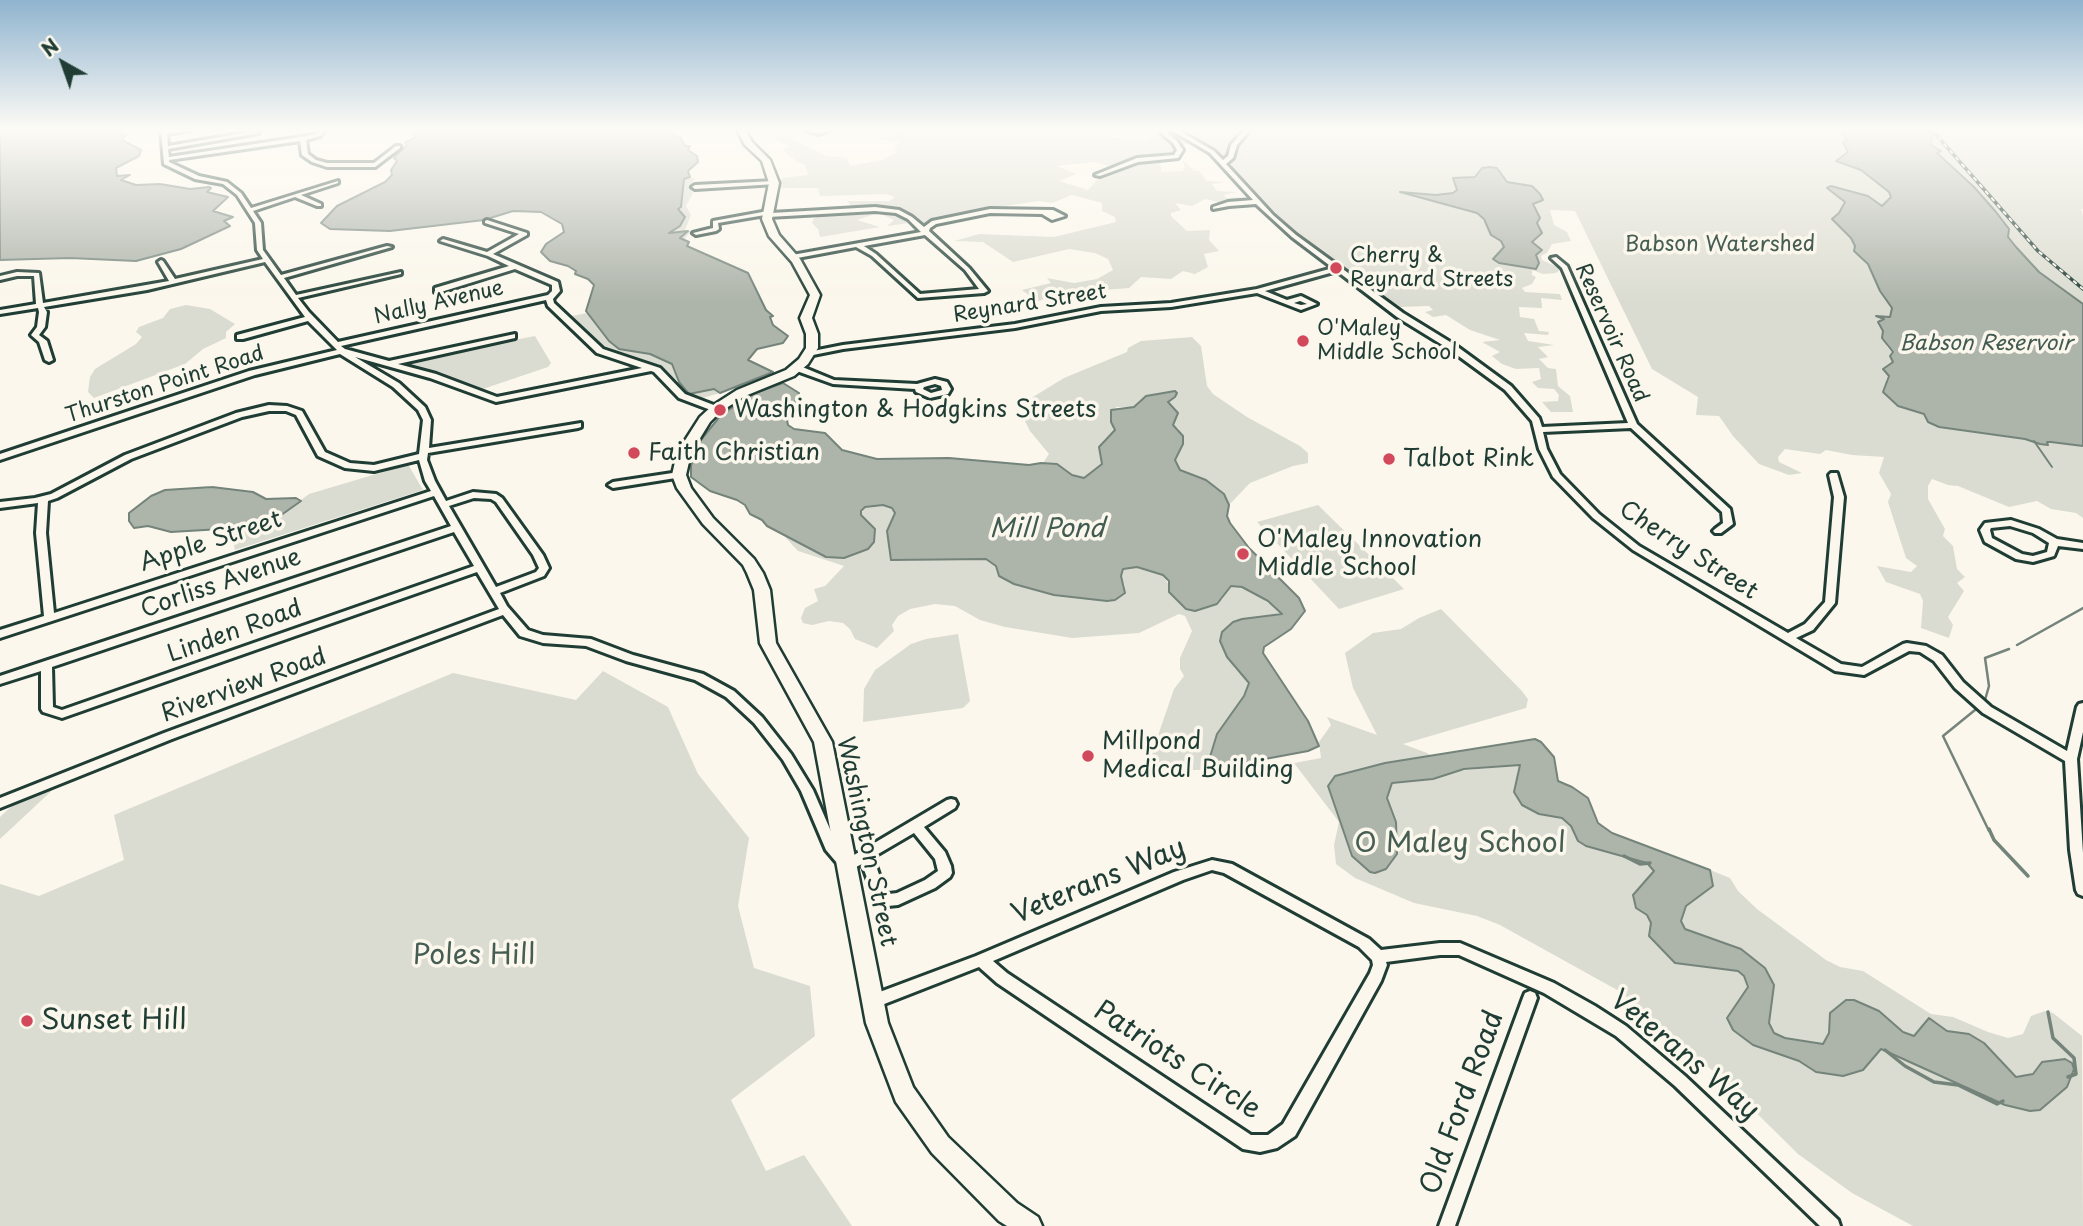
<!DOCTYPE html>
<style>
body{margin:0}
#map{position:relative;width:2083px;height:1226px;overflow:hidden;background:#fbf7ec;font-family:"Playpen Sans",sans-serif}
canvas{display:block}
.north{position:absolute;left:28px;top:28px;width:70px;height:70px;-webkit-text-stroke:5px #fbf7ec;paint-order:stroke;rotate:320deg;font-size:19px;font-weight:700;line-height:28px;text-align:center;color:#1f3d34}
.north::after{content:'';display:block;margin:auto;width:24px;height:32px;background:#1f3d34;clip-path:polygon(50% 0,100% 100%,50% 72%,0 100%)}
</style>
<div id="map">
<canvas width="2083" height="1226"></canvas>
<div class="north">N</div>
</div>
<script>
const g = document.querySelector('canvas').getContext('2d');
g.lineJoin = 'round';
function paint(path, color) { g.fillStyle = color; g.fill(path, 'evenodd'); }
const shape = rows => new Path2D(rows.map(r => 'M' + r).join(''));
function stroke(path, color, width, dash) { g.strokeStyle = color; g.lineWidth = width; g.lineCap = dash ? 'butt' : 'round'; g.setLineDash(dash || []); g.stroke(path); }
function drawText(font, color, halo, rows, align = 'center') {
  g.font = font + ' "Playpen Sans",sans-serif'; g.lineWidth = 7; g.setLineDash([]); g.textBaseline = 'middle'; g.strokeStyle = halo; g.fillStyle = color; for (const [text, x, y, turn = 0] of rows) {
    g.save(); g.translate(x, y); g.rotate((+turn || 0) * Math.PI / 180); g.textAlign = isNaN(turn) ? turn : align; if (halo) g.strokeText(text, 0, 0); g.fillText(text, 0, 0); g.restore();
  }
}
paint(shape([
 [773,130,801,130,790,138,826,156,847,158,850,166,881,160,897,152,894,149,900,142,877,139,899,130,1101,130,1111,137,1146,141,1153,136,1154,130,1162,130,1170,131,1190,143,1177,146,1177,153,1169,155,1160,164,1162,172,1182,171,1185,168,1183,160,1194,171,1199,171,1207,181,1225,182,1212,184,1217,191,1237,192,1223,195,1227,198,1239,197,1242,201,1218,202,1205,199,1192,206,1175,203,1181,210,1171,213,1171,216,1187,231,1210,230,1209,240,1219,251,1204,254,1208,267,1195,274,1183,271,1171,279,1141,277,1129,288,1055,294,1030,305,1024,299,1030,296,1022,290,1051,283,1047,278,1074,283,1097,279,1113,270,1108,259,1095,253,1069,249,1013,262,983,242,954,241,979,234,1054,237,1116,222,1115,217,1102,211,1102,203,1072,195,1052,203,1039,201,951,214,925,223,921,230,916,233,909,223,887,226,894,220,883,215,884,211,874,211,872,215,857,220,880,227,820,237,818,229,812,223,814,218,832,213,856,215,844,209,851,205,847,201,889,201,895,197,886,194,820,196,818,188,779,188,779,182,783,178,808,175,805,165,797,162,786,153,783,149,790,147,776,139],
 [1094,162,1112,167,1110,173,1099,178,1088,190,1059,181,1076,174,1057,166],
 [1180,130,1244,130,1228,157,1225,158],
 [1250,130,1840,130,1848,140,1845,145,1848,151,1839,159,1861,170,1889,192,1891,197,1882,206,1868,196,1831,186,1846,201,1851,238,1859,254,1870,264,1881,292,1895,307,1891,316,1885,317,1884,321,1883,331,1887,347,1893,353,1893,362,1887,365,1889,376,1886,379,1887,387,1921,410,1934,426,2025,439,2040,444,2051,442,2083,446,2083,518,2076,513,2051,509,2037,501,2009,507,1958,486,1948,485,1932,479,1928,486,1928,499,1945,529,1943,536,1953,546,1957,569,1965,577,1957,583,1964,591,1948,617,1953,625,1949,638,1921,628,1923,601,1920,594,1886,582,1877,566,1911,572,1917,566,1906,558,1888,502,1891,494,1879,473,1884,457,1852,455,1826,450,1820,454,1785,449,1778,457,1779,462,1802,473,1789,475,1759,464,1733,436,1719,416,1696,415,1698,397,1652,369,1575,211,1550,210,1554,225,1567,232,1571,241,1552,244,1547,253,1541,256,1542,260,1561,269,1556,273,1543,274,1532,270,1532,275,1536,277,1532,284,1522,288,1525,292,1560,294,1562,300,1541,298,1542,308,1519,307,1520,317,1534,319,1539,331,1549,332,1548,335,1524,333,1528,341,1554,345,1538,347,1548,357,1539,359,1548,368,1556,369,1558,386,1570,396,1573,412,1551,412,1542,402,1558,401,1559,395,1554,389,1538,388,1532,382,1541,379,1539,368,1516,369,1502,364,1492,356,1500,352,1482,342,1500,340,1470,330,1446,315,1433,317,1425,312,1433,310,1429,306,1400,307,1312,246,1273,212,1232,168,1231,162,1236,157,1237,148,1250,134],
 [1926,130,2083,130,2083,209,2081,209,2083,215,2083,307,2039,272,2016,247,2009,238,2009,231,1990,206,1937,153,1939,151,1931,145,1933,140],
 [690,177,695,179,689,186,693,193,686,206,691,215,685,230,691,231,683,241,664,233,680,226,685,218,677,210,684,179],
 [599,290,718,392,720,393,699,399,682,386,674,368,677,381,659,365,608,351,572,316,587,313],
 [186,305,210,309,235,324,226,332,226,338,203,349,185,364,94,398,88,392,90,377,95,369,136,344,142,337,136,332,139,327,163,318,170,309],
 [535,336,551,363,548,367,477,391,400,362],
 [1192,337,1201,346,1207,386,1213,394,1247,417,1300,446,1308,453,1308,463,1293,466,1250,483,1229,505,1206,480,1180,470,1174,460,1179,429,1173,425,1178,415,1168,402,1177,393,1146,396,1134,407,1116,407,1115,430,1103,441,1102,464,1084,478,1072,475,1057,464,1043,463,1049,454,1030,431,1023,417,1026,404,1033,397,1064,378,1127,352,1128,348,1141,341],
 [403,466,409,466,423,490,235,550,230,527,255,527,277,518,309,494],
 [883,505,892,508,895,513,887,531,902,561,958,558,986,559,996,566,997,573,1014,584,1054,595,1107,601,1115,600,1125,586,1121,576,1123,569,1137,567,1163,575,1178,601,1222,600,1230,586,1236,584,1281,610,1282,614,1277,616,1233,622,1234,667,1249,683,1244,696,1217,734,1206,770,1172,770,1157,761,1152,753,1174,689,1184,676,1180,669,1180,658,1192,631,1185,616,1179,614,1139,633,1072,638,1005,627,980,620,955,606,935,604,910,609,898,616,892,625,894,631,877,648,855,639,850,629,843,623,829,621,812,625,803,623,801,618,805,608,818,601,814,589,825,586,844,566,798,551,785,537,794,538,797,543,806,545,826,557,873,527,861,515,865,507],
 [1318,505,1404,589,1339,609,1257,522],
 [1441,609,1521,690,1528,699,1526,708,1403,744,1427,753,1458,771,1521,765,1514,792,1539,814,1562,818,1571,826,1578,841,1586,846,1647,863,1655,871,1639,889,1651,923,1649,936,1675,963,1738,971,1744,976,1762,1048,1799,1061,1816,1072,1863,1070,1880,1049,2005,1105,2030,1111,2041,1110,2067,1087,2074,1069,2016,1077,1969,1034,1947,1031,1915,1036,1903,1032,1879,1011,1830,1013,1829,1033,1823,1044,1785,1038,1774,1033,1769,1023,1774,985,1741,949,1685,929,1681,920,1686,906,1713,887,1710,870,1730,878,1738,891,1757,909,1826,960,1840,967,1863,971,1931,1014,1953,1017,1988,1032,2008,1038,2023,1034,2031,1016,2045,1011,2053,1013,2082,1036,2083,1226,1913,1226,1852,1193,1798,1154,1720,1077,1619,991,1500,925,1477,916,1414,903,1355,878,1336,864,1334,845,1339,822,1294,763,1321,758,1319,742,1331,725,1327,717,1377,735,1353,688,1345,653,1373,633,1401,629,1419,618],
 [958,634,970,701,963,708,863,722,864,689,875,670,911,644,926,639],
 [603,671,668,707,698,774,749,838,738,906,754,968,810,986,815,1036,731,1100,766,1171,804,1155,852,1226,0,1226,0,884,39,896,124,860,114,815,453,673,576,700],
 [60,783,0,839,0,817,17,801]
]), '#dbdcd1');
const water = shape([
 [0,130,121,131,119,133,126,135,122,140,141,150,139,156,116,168,117,176,130,175,121,180,136,185,160,184,190,189,209,187,211,188,207,192,228,197,213,211,233,217,224,221,230,226,181,249,136,261,70,258,0,260,0,130],
 [405,130,673,130,672,135,680,137,685,146,690,146,688,150,697,156,698,162,688,171,690,177,684,179,681,207,678,209,685,217,680,226,669,233,688,231,680,238,689,242,687,246,748,273,766,310,773,316,770,317,773,325,788,336,783,343,757,349,748,360,773,372,720,393,714,389,689,394,679,382,672,364,650,354,619,349,609,341,586,311,594,285,588,279,575,274,576,271,568,266,550,261,541,252,546,244,564,232,562,224,541,212,513,211,484,220,390,231,330,229,321,223,337,206,385,182,392,175,391,170,397,161,394,158,407,145,405,142,415,138,413,132,405,130],
 [1840,130,1926,130,1932,133,1931,145,1941,151,1937,153,1974,187,1996,212,2009,229,2008,237,2016,247,2039,272,2083,304,2083,446,2051,442,2047,442,2048,445,2040,444,2025,439,1939,427,1928,422,1924,414,1898,406,1883,392,1889,376,1883,369,1893,362,1890,356,1893,352,1882,338,1883,331,1878,322,1884,319,1876,316,1890,317,1892,308,1880,291,1868,264,1854,251,1855,246,1851,238,1832,219,1839,213,1845,202,1827,188,1831,186,1868,196,1882,206,1891,197,1889,192,1861,170,1836,161,1848,152,1843,142,1847,140,1840,130],
 [1489,167,1497,168,1507,182,1532,186,1540,194,1543,200,1533,204,1540,218,1537,223,1542,233,1532,242,1542,250,1536,255,1539,263,1536,269,1499,263,1493,259,1504,247,1501,241,1491,235,1484,219,1477,213,1400,192,1436,195,1453,193,1457,190,1453,178,1475,177,1482,168,1489,167],
 [783,383,799,393,787,420,788,425,794,429,825,433,842,450,877,459,949,458,1029,465,1041,463,1057,464,1072,475,1084,478,1102,464,1099,447,1115,430,1111,422,1111,410,1134,407,1146,396,1175,391,1177,393,1175,397,1168,402,1178,413,1173,425,1183,436,1183,444,1175,460,1180,470,1206,480,1224,494,1229,505,1227,516,1230,523,1249,548,1299,598,1305,611,1291,629,1264,647,1263,653,1308,721,1319,746,1308,751,1206,770,1217,734,1244,696,1249,683,1227,657,1220,641,1222,632,1233,622,1242,619,1282,614,1268,601,1242,587,1231,586,1217,604,1195,611,1186,609,1169,592,1169,581,1163,575,1137,567,1123,569,1121,576,1125,593,1115,600,1107,601,1054,595,1014,584,999,576,996,566,986,559,891,560,887,531,895,513,892,508,883,505,865,507,861,511,861,515,875,529,874,542,868,549,844,558,826,557,767,526,762,520,750,514,745,505,737,500,710,491,691,477,691,466,696,446,721,415,755,393,783,383],
 [212,487,253,492,266,499,296,498,301,501,277,518,255,527,171,532,148,526,134,528,129,521,129,513,151,496,165,490,212,487],
 [1535,739,1541,742,1554,757,1558,781,1572,787,1588,798,1598,823,1612,833,1710,870,1713,886,1686,906,1681,921,1685,929,1741,949,1765,968,1774,985,1769,1023,1774,1033,1785,1038,1823,1044,1829,1033,1830,1013,1846,1000,1854,1000,1879,1011,1903,1032,1914,1036,1929,1018,1947,1031,1969,1034,1984,1043,2016,1077,2033,1074,2042,1062,2065,1059,2072,1063,2074,1069,2067,1087,2040,1110,2030,1111,2005,1105,1881,1049,1863,1070,1843,1076,1816,1072,1799,1061,1753,1045,1733,1030,1727,1018,1748,987,1744,976,1738,971,1675,963,1649,936,1651,923,1647,915,1636,908,1633,895,1654,871,1647,863,1586,846,1578,841,1571,826,1562,818,1539,814,1522,805,1514,792,1520,765,1464,769,1433,779,1392,783,1387,798,1396,822,1397,854,1386,869,1375,873,1370,872,1352,856,1328,786,1335,776,1385,763,1535,739]
]);
paint(water, '#adb4aa');
stroke(water, '#74847b', 2);
stroke(shape([
 [2034,441,2052,467]
]), '#74847b', 2);
stroke(shape([
 [2017,645,2083,608],
 [1985,700,1989,686,1985,658,2009,649],
 [1975,710,1943,736,1989,831]
]), '#74847b', 2.5);
stroke(shape([
 [1989,829,1994,840,2028,876],
 [1624,856,1640,864,1650,863],
 [2048,1012,2053,1038,2074,1058,2076,1074,2068,1077],
 [1885,1050,1905,1066,1934,1082,1958,1085,1997,1104,2003,1101]
]), '#74847b', 3.5);
const minor = shape([
 [161,130,191,130,167,134,168,146,256,131,259,133,168,149,169,157,307,136,316,134,320,130,326,130,320,136,306,140,308,154,316,160,327,163,374,163,396,146,400,146,400,148,375,167,327,167,312,162,302,155,300,141,169,160,169,162,199,176,227,182,241,193,251,208,338,181,338,183,301,195,321,204,321,206,317,206,295,197,253,211,261,223,263,250,281,275,387,246,392,247,284,278,296,295,401,272,401,274,298,298,309,312,338,342,548,295,552,291,552,285,515,269,441,292,435,292,435,288,509,266,488,256,440,241,443,239,487,252,519,234,485,223,485,221,487,220,527,233,527,235,493,254,558,282,560,291,553,299,554,303,603,349,660,368,685,394,719,407,719,411,716,412,679,398,654,372,651,371,496,402,430,378,355,357,399,383,425,407,431,420,429,448,581,423,581,427,578,428,428,453,427,460,435,481,446,501,473,492,496,494,502,498,543,555,549,568,544,576,500,593,507,606,528,630,543,635,591,639,633,655,703,674,734,691,762,717,791,754,813,790,836,843,849,858,947,800,951,799,955,800,957,804,955,808,924,827,945,852,951,866,952,873,950,877,935,888,898,905,888,906,875,900,862,864,848,871,843,870,826,850,801,791,783,760,754,723,726,697,695,680,626,661,586,646,543,643,520,636,503,615,172,739,0,808,0,798,164,733,499,609,477,572,62,718,43,712,41,709,41,671,0,684,0,676,451,526,434,496,0,638,0,630,44,616,36,533,38,503,0,508,0,502,35,498,51,494,125,455,236,413,269,405,287,406,302,411,325,452,350,463,374,465,419,454,423,420,418,410,393,387,340,354,255,375,0,460,0,454,249,371,337,350,308,321,243,339,237,339,237,335,305,317,265,262,147,290,44,307,47,312,45,327,39,335,47,341,53,360,49,362,45,360,39,342,31,335,37,327,39,312,38,308,0,314,0,310,36,304,34,276,17,276,0,280,0,276,17,272,39,273,43,303,169,281,158,262,161,260,163,261,175,279,263,259,257,250,255,223,237,195,223,184,195,179,164,164,161,130],
 [546,300,548,306,597,353,642,368,497,397,436,374,398,364,515,338,515,334,389,361,345,349,341,346,546,300],
 [269,411,286,411,296,415,318,456,345,468,374,471,419,460,425,481,431,491,54,613,46,533,48,501,57,498,131,459,242,417,269,411],
 [474,498,491,499,496,502,533,555,539,568,536,572,496,587,449,506,474,498],
 [454,532,474,566,62,710,53,707,52,667,454,532],
 [914,833,935,859,938,871,925,880,897,893,889,894,885,892,873,857,914,833],
 [805,130,830,130,819,134,805,130],
 [1164,130,1170,130,1167,133,1177,141,1183,150,1178,158,1138,162,1100,176,1095,175,1137,158,1174,155,1177,150,1173,143,1161,133,1164,130],
 [1171,130,1178,130,1214,151,1223,160,1228,156,1231,145,1244,130,1250,130,1237,145,1233,158,1226,164,1273,215,1296,235,1403,313,1455,345,1511,386,1539,418,1542,427,1628,423,1562,268,1551,258,1556,257,1567,266,1637,424,1730,509,1733,524,1721,533,1715,533,1713,531,1715,529,1723,523,1722,512,1631,428,1543,432,1547,449,1560,474,1599,514,1639,546,1788,633,1805,624,1825,602,1834,497,1829,475,1831,473,1837,473,1844,497,1835,603,1813,630,1796,638,1841,664,1862,667,1903,644,1907,643,1926,646,1942,655,1963,682,1991,707,2067,751,2077,707,2079,704,2083,703,2083,732,2077,759,2083,853,2083,896,2078,894,2076,890,2070,850,2065,761,1983,713,1955,688,1934,661,1920,652,1909,651,1864,675,1835,671,1633,550,1593,518,1553,477,1539,449,1532,421,1505,390,1449,349,1397,317,1337,271,1265,291,1287,300,1301,296,1317,304,1301,310,1257,293,1171,307,1101,311,1015,328,843,349,808,356,804,354,808,352,843,345,1015,324,1101,307,1171,303,1257,289,1333,268,1292,237,1256,204,1229,206,1213,209,1213,207,1228,202,1253,200,1210,153,1171,130],
 [1300,301,1307,304,1301,305,1294,303,1300,301],
 [774,181,776,182,776,184,695,189,692,187,695,185,774,181],
 [875,207,899,210,912,217,924,227,932,221,990,209,1053,210,1065,216,1052,220,1042,214,990,213,936,224,930,228,929,231,969,268,988,291,984,293,918,298,872,256,856,247,792,259,789,257,792,255,921,232,908,219,896,213,875,211,768,217,765,215,718,223,719,229,716,231,696,235,693,233,713,228,713,221,768,211,771,213,875,207],
 [925,235,965,270,979,289,920,294,876,254,864,246,925,235],
 [794,366,800,366,834,380,917,384,935,379,947,382,951,389,948,394,930,398,916,392,915,389,833,384,794,370,794,366],
 [935,384,941,386,942,390,931,393,923,389,924,387,935,384],
 [679,472,684,475,682,477,613,488,608,485,613,482,679,472],
 [2011,520,2039,529,2057,539,2083,543,2083,549,2058,546,2054,556,2033,562,2016,559,1985,542,1980,530,1985,523,2011,520],
 [2010,526,2033,533,2049,543,2047,552,2033,556,2022,554,1992,538,1990,530,1991,528,2010,526],
 [1212,860,1232,864,1369,939,1381,950,1440,943,1460,943,1554,983,1595,1006,1626,1026,1685,1076,1838,1220,1840,1226,1820,1226,1675,1086,1616,1036,1544,993,1459,955,1440,955,1386,962,1387,965,1381,981,1295,1136,1277,1148,1260,1152,1243,1149,997,983,979,967,874,1008,869,1006,867,1001,869,996,976,956,1174,872,1212,860],
 [1212,870,1224,873,1359,947,1372,960,1373,965,1370,973,1283,1124,1268,1135,1251,1135,1007,973,993,961,1183,880,1212,870],
 [1530,991,1535,993,1537,998,1455,1226,1439,1226,1523,998,1525,993,1530,991]
]);
const secondary = shape([
 [737,130,745,130,752,142,770,160,779,183,772,219,779,235,800,259,820,295,812,318,818,334,818,348,808,364,794,376,745,396,720,412,710,422,691,453,686,475,691,488,713,518,754,559,763,573,770,590,776,643,832,742,888,1023,913,1087,948,1137,1017,1203,1038,1217,1042,1226,1007,1226,999,1221,932,1153,896,1102,866,1023,814,742,760,643,754,590,747,573,743,565,703,524,677,488,672,475,677,453,700,417,712,406,737,390,786,370,799,359,806,348,806,334,800,318,810,295,792,262,769,236,762,219,769,183,762,161,745,145,737,130]
]);
stroke(minor, '#1f3d34', 6);
stroke(secondary, '#1f3d34', 5);
paint(minor, '#fbf7ec');
paint(secondary, '#fbf7ec');
const rail = shape([
 [1932,130,2038,251,2083,289]
]);
stroke(rail, '#1f3d34', 3.5);
stroke(rail, '#fbf7ec', 2, [4.5]);
const sky = g.createLinearGradient(0, 0, 0, 302);
sky.addColorStop(0, '#90b4cf');
sky.addColorStop(0.43, '#fdfbf6');
sky.addColorStop(1, '#fdfbf600');
g.fillStyle = sky;
g.fillRect(0, 0, 2083, 302);
for (const [x, y, r, color] of [
 [1336,268,7,"#d1495b"],
 [1303,341,7,"#d1495b"],
 [720,410,7,"#d1495b"],
 [634,453,7,"#d1495b"],
 [1389,459,7,"#d1495b"],
 [1243,554,7,"#d1495b"],
 [1088,756,7,"#d1495b"],
 [27,1021,7,"#d1495b"]
]) { const dot = new Path2D(); dot.arc(x, y, r, 0, 2 * Math.PI); g.fillStyle = color; g.fill(dot); stroke(dot, '#fbf7ec', 2.5); }
drawText('21px', '#455d53', '#fbf7ec', [
 ["Babson Watershed",1720,245]
]);
drawText('21px', '#1f3d34', '#fbf7ec', [
 ["Cherry &",1350,256],
 ["Reynard Streets",1350,280],
 ["O'Maley",1317,329],
 ["Middle School",1317,353]
], 'left');
drawText('21px', '#1f3d34', '#fbf7ec', [
 ["Nally Avenue",439,303,-13],
 ["Reynard Street",1030,304,-9],
 ["Reservoir Road",1611,333,66],
 ["Thurston Point Road",165,385,-18]
]);
drawText('italic 21px', '#425b52', '#fbf7ec', [
 ["Babson Reservoir",1986,344]
]);
drawText('24px', '#1f3d34', '#fbf7ec', [
 ["Washington & Hodgkins Streets",734,410],
 ["Faith Christian",648,453],
 ["Talbot Rink",1403,459],
 ["O'Maley Innovation",1257,540],
 ["Middle School",1257,568],
 ["Millpond",1102,742],
 ["Medical Building",1102,770]
], 'left');
drawText('24px', '#1f3d34', '#fbf7ec', [
 ["Apple Street",211,542,-18],
 ["Cherry Street",1688,551,33],
 ["Corliss Avenue",221,584,-19],
 ["Linden Road",235,632,-20],
 ["Riverview Road",244,686,-20],
 ["Washington Street",866,842,78]
]);
drawText('italic 26px', '#425b52', '#fbf7ec', [
 ["Mill Pond",1047,530]
]);
drawText('28px', '#455d53', '#fbf7ec', [
 ["O Maley School",1460,844],
 ["Poles Hill",474,956]
]);
drawText('28px', '#1f3d34', '#fbf7ec', [
 ["Veterans Way",1099,882,-22],
 ["Veterans Way",1684,1056,40],
 ["Patriots Circle",1177,1061,33],
 ["Old Ford Road",1463,1103,-70]
]);
drawText('28px', '#1f3d34', '#fbf7ec', [
 ["Sunset Hill",41,1021]
], 'left');
</script>
